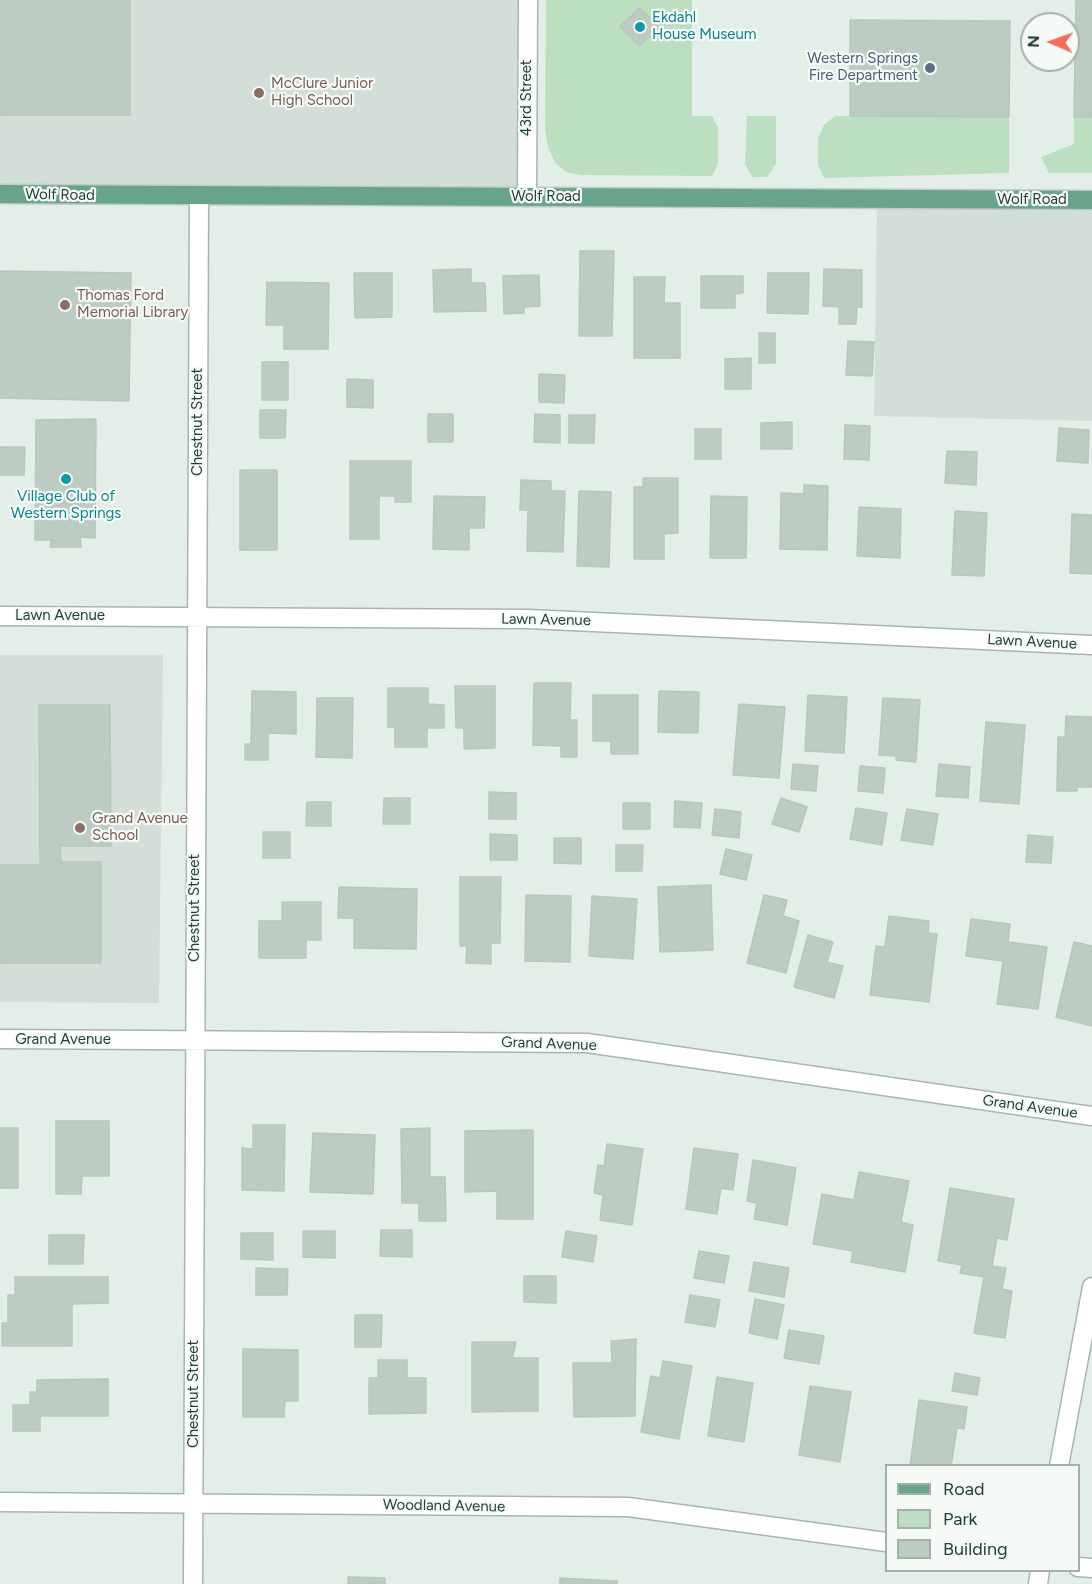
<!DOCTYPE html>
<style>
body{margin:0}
#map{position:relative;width:1092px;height:1584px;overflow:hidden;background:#e4eee8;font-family:Figtree,sans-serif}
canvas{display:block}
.legend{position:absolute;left:885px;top:1464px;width:195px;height:108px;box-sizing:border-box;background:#f5faf7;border:2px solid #a1b0a9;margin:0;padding:8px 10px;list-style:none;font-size:18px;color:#234034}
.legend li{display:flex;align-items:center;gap:12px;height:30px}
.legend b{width:30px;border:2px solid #a1b0a9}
.north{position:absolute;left:1020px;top:12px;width:60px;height:60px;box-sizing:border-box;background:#f5faf7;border:2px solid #a1b0a9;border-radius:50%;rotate:272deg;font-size:16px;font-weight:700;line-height:24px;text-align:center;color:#234034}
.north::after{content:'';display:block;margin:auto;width:21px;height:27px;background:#f36d5c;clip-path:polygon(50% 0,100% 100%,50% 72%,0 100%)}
</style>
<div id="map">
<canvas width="1092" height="1584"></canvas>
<ul class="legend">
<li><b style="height:8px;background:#68a48c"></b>Road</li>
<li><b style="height:16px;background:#bddfc1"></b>Park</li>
<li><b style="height:16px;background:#bcccc3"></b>Building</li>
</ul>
<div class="north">N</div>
</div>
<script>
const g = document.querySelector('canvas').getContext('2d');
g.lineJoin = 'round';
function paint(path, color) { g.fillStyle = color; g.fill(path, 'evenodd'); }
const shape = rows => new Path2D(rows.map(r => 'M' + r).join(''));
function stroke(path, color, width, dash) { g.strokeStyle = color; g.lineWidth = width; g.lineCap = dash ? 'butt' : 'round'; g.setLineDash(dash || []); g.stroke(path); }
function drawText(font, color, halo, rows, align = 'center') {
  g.font = font + ' Figtree,sans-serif'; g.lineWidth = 4.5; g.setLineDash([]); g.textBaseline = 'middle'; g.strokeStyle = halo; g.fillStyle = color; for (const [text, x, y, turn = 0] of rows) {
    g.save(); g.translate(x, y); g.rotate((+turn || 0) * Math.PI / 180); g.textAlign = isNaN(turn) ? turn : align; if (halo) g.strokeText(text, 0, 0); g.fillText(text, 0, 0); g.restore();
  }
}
paint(shape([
 [0,0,519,0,518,188,0,185],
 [877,208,1092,208,1092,421,874,416],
 [0,655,163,655,159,1003,0,1002]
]), '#d2ded7');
paint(shape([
 [546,0,692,0,692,116,712,116,718,127,718,164,712,176,582,175,568,173,556,164,548,148,545,129],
 [640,8,658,27,640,46,621,26],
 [747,116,776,116,776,164,767,177,752,177,745,164],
 [835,116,1009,117,1009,173,824,178,818,165,818,138,824,125],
 [1074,117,1092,117,1092,173,1049,173,1041,157,1074,144]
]), '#bddfc1');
const building = shape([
 [0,0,130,0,130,115,0,115,0,0],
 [1076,0,1092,0,1092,117,1074,117,1076,0],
 [640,8,659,27,639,46,620,26,640,8],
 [850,20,1010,21,1009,117,850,116,850,20],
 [580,251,614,251,612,336,579,336,580,251],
 [471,269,471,283,485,283,486,311,434,312,433,270,471,269],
 [824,269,862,270,862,307,857,307,856,324,839,324,839,307,823,306,824,269],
 [0,271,131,273,129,401,0,398,0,271],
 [354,273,392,273,392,317,355,318,354,273],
 [768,273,809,273,808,314,767,313,768,273],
 [539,275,540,306,524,307,524,313,504,314,503,276,539,275],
 [701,276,743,276,743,293,735,294,735,308,701,308,701,276],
 [634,277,665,277,664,303,680,303,680,358,634,358,634,277],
 [267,282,329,283,328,349,284,349,284,325,266,325,267,282],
 [759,333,775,333,775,363,759,363,759,333],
 [848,341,874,342,872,376,846,375,848,341],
 [751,358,751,389,725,389,725,359,751,358],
 [262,362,288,362,288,400,262,400,262,362],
 [539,374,565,375,564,403,539,402,539,374],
 [347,379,373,380,373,408,347,407,347,379],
 [260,410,286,410,285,438,260,438,260,410],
 [428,414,453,414,453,442,428,442,428,414],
 [535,414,560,415,560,443,534,442,535,414],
 [569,415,595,415,594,443,569,443,569,415],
 [96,419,95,538,80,537,81,547,50,547,51,540,35,540,36,420,96,419],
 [792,422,792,449,761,449,761,423,792,422],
 [845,425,870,426,869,460,844,459,845,425],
 [1059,428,1089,430,1088,463,1057,461,1059,428],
 [695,429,721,429,721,459,695,459,695,429],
 [0,447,25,447,24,475,0,475,0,447],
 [947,451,977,452,976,485,945,483,947,451],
 [350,461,411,461,411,502,395,502,395,496,379,496,379,539,350,539,350,461],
 [240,470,277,470,277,550,240,550,240,470],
 [643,478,678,478,678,533,664,534,664,559,634,559,634,487,643,487,643,478],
 [521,480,551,481,551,491,565,491,563,552,527,551,528,510,520,510,521,480],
 [804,485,828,486,827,550,780,549,781,493,804,494,804,485],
 [579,491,611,492,609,567,577,566,579,491],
 [434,496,485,497,484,528,469,528,469,550,433,549,434,496],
 [711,496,747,497,746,558,710,558,711,496],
 [859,507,901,509,900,558,857,556,859,507],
 [955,511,987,513,984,576,952,575,955,511],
 [1072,514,1092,515,1092,574,1070,573,1072,514],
 [534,683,571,683,570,720,577,720,577,757,561,757,561,746,533,745,534,683],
 [455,686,495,686,495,748,464,749,464,728,456,728,455,686],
 [388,688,428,688,428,704,444,705,444,728,427,728,427,747,395,747,395,727,388,727,388,688],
 [252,691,296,692,296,734,268,733,268,760,245,760,245,744,251,744,252,691],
 [659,691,699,692,698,733,658,732,659,691],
 [593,695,638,695,638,754,611,754,611,741,593,741,593,695],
 [808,695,847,697,844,753,805,751,808,695],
 [317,698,353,698,352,758,316,757,317,698],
 [883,698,920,700,916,762,896,760,896,756,879,755,883,698],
 [739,704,785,707,779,778,733,775,739,704],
 [39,705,110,705,111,846,60,846,61,862,101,862,101,963,0,963,0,865,40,865,39,705],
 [1066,716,1092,717,1092,787,1077,787,1077,791,1057,791,1058,737,1065,737,1066,716],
 [986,722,1025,725,1019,804,980,801,986,722],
 [793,764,818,766,816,791,791,789,793,764],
 [939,764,970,767,968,798,936,796,939,764],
 [860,766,885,768,883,793,858,791,860,766],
 [489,792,516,793,516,819,489,819,489,792],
 [384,798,410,798,410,824,383,824,384,798],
 [781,798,807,807,799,832,772,824,781,798],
 [675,801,702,803,700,828,674,827,675,801],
 [307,802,331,802,331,826,306,826,307,802],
 [623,803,650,803,650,829,623,829,623,803],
 [856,808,887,813,882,845,850,839,856,808],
 [715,809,741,812,739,838,712,835,715,809],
 [907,809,938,814,933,845,901,840,907,809],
 [263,832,290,832,290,858,263,858,263,832],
 [490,834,517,835,517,860,490,860,490,834],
 [1028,835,1053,837,1051,863,1026,862,1028,835],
 [554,838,581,838,581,864,554,863,554,838],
 [616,845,643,845,642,871,616,871,616,845],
 [726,849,752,855,746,880,720,874,726,849],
 [460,877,501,877,500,943,491,943,491,964,466,963,467,946,460,946,460,877],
 [711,885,713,950,660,952,658,887,711,885],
 [339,887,417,889,416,949,354,948,354,918,338,918,339,887],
 [526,895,571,896,570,962,525,961,526,895],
 [764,895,787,900,783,916,799,921,786,973,747,963,764,895],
 [592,896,637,899,633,959,589,956,592,896],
 [282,902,321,902,321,940,306,940,306,958,259,958,259,921,282,921,282,902],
 [889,916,929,921,928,933,937,934,929,1002,870,995,876,946,885,947,889,916],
 [971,919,1010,924,1008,942,1047,947,1038,1009,997,1004,1003,961,966,956,971,919],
 [808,935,833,942,827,962,843,966,834,998,794,987,808,935],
 [1074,942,1092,946,1092,1026,1056,1017,1074,942],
 [56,1121,109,1121,109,1176,82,1176,81,1194,56,1194,56,1121],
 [253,1125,285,1125,284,1191,242,1190,242,1148,253,1149,253,1125],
 [0,1128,18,1128,18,1188,0,1188,0,1128],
 [430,1128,430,1177,445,1177,446,1221,419,1221,419,1203,402,1203,401,1129,430,1128],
 [533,1130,533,1219,497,1219,497,1191,465,1192,465,1131,533,1130],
 [313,1133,375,1135,373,1194,310,1192,313,1133],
 [607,1144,643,1149,632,1225,600,1220,603,1195,594,1193,598,1165,604,1166,607,1144],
 [694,1148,738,1154,733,1190,721,1188,717,1214,686,1209,694,1148],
 [753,1160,796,1168,787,1225,754,1219,757,1203,747,1201,753,1160],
 [859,1172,909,1181,901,1222,913,1225,905,1272,851,1262,853,1251,813,1244,822,1194,854,1200,859,1172],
 [950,1188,1014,1199,1007,1240,997,1238,992,1266,1006,1268,1002,1289,1012,1291,1005,1338,974,1333,984,1277,960,1273,962,1265,938,1261,950,1188],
 [381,1230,412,1230,412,1257,380,1256,381,1230],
 [303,1231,335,1231,335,1258,303,1257,303,1231],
 [566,1231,597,1236,593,1262,562,1257,566,1231],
 [241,1233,273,1233,273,1260,241,1259,241,1233],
 [49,1235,84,1235,83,1264,49,1264,49,1235],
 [699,1251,729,1256,724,1283,694,1278,699,1251],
 [754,1262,789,1268,784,1297,749,1291,754,1262],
 [256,1268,288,1269,287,1295,256,1295,256,1268],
 [524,1276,556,1276,556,1303,524,1302,524,1276],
 [15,1277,108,1277,108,1303,72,1304,72,1346,2,1346,2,1323,8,1323,8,1295,15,1295,15,1277],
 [690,1295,720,1300,715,1327,685,1322,690,1295],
 [755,1299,784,1305,777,1339,749,1333,755,1299],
 [355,1315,382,1315,381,1347,355,1347,355,1315],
 [789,1330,824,1336,819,1364,784,1358,789,1330],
 [636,1339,635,1416,574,1417,573,1363,612,1363,611,1341,636,1339],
 [472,1342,516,1342,512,1358,538,1358,538,1411,472,1412,472,1342],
 [243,1349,298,1350,298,1401,285,1401,284,1417,243,1417,243,1349],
 [378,1360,407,1360,407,1378,426,1378,426,1413,369,1414,369,1378,378,1378,378,1360],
 [663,1361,692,1366,679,1439,641,1432,651,1376,660,1378,663,1361],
 [955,1373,980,1378,977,1395,952,1391,955,1373],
 [717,1377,753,1383,744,1442,708,1436,717,1377],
 [108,1379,108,1416,40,1416,40,1431,13,1431,13,1405,30,1405,30,1392,37,1392,37,1380,108,1379],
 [810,1386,851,1392,840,1462,799,1455,810,1386],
 [919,1400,967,1407,964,1429,957,1428,951,1466,910,1466,919,1400],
 [348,1577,385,1578,385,1584,348,1584,348,1577],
 [560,1578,617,1581,617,1584,560,1584,560,1578]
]);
paint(building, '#bcccc3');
stroke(building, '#b6c7be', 1.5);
const minor = shape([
 [527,197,528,0],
 [0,616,528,619,1092,645],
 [0,1039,587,1043,1092,1116],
 [1059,1466,1092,1287],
 [0,1502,628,1507,886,1542],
 [1078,1567,1092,1568],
 [193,1584,199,196],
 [1038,1584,1040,1570]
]);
const major = shape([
 [0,194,1092,200]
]);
stroke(minor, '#a6b6ae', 21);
stroke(major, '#c1cac6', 21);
stroke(minor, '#fff', 18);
stroke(major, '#68a48c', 18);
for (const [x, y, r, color] of [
 [640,27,6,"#0f9aa8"],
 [930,68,6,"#5c6f8a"],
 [259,93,6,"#8d6e63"],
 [65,305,6,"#8d6e63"],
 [66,479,6,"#0f9aa8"],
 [80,828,6,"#8d6e63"]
]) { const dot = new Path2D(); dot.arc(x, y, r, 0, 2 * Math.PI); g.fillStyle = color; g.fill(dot); stroke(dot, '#f5faf7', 2); }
drawText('15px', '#0d838f', '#f5faf7', [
 ["Ekdahl",652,18],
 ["House Museum",652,35],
 ["Village Club of",66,497,"center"],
 ["Western Springs",66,514,"center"]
], 'left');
drawText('15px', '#4e5e75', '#f5faf7', [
 ["Western Springs",918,59],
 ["Fire Department",918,76]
], 'right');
drawText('15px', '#785e54', '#f5faf7', [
 ["McClure Junior",271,84],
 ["High School",271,101],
 ["Thomas Ford",77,296],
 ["Memorial Library",77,313],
 ["Grand Avenue",92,819],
 ["School",92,836]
], 'left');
drawText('15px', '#234034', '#f5faf7', [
 ["43rd Street",527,98,-90],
 ["Wolf Road",60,195,1],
 ["Wolf Road",546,197],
 ["Wolf Road",1032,200],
 ["Chestnut Street",198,422,-90],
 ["Lawn Avenue",60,616],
 ["Lawn Avenue",546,620,1],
 ["Lawn Avenue",1032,642,3],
 ["Chestnut Street",195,908,-90],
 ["Grand Avenue",63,1040],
 ["Grand Avenue",549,1044,2],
 ["Grand Avenue",1030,1107,8],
 ["Chestnut Street",194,1394,-90],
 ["Woodland Avenue",444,1506,1]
]);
</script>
